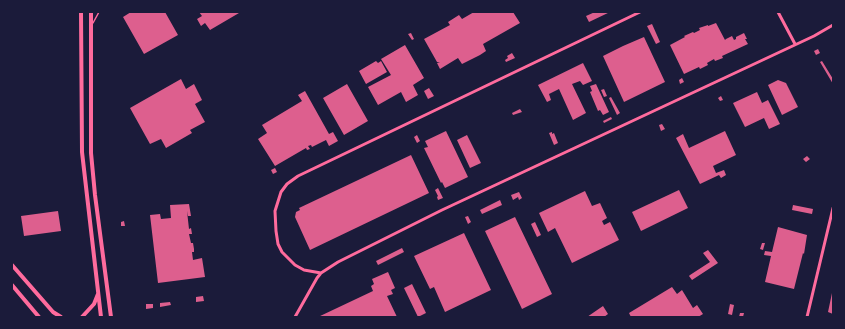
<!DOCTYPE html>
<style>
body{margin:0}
#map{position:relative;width:845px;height:329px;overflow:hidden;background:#1b1b3a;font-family:"Noto Serif",serif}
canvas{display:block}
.frame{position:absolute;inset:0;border:13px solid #1b1b3a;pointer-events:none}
</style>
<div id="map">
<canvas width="845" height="329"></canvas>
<div class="frame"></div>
</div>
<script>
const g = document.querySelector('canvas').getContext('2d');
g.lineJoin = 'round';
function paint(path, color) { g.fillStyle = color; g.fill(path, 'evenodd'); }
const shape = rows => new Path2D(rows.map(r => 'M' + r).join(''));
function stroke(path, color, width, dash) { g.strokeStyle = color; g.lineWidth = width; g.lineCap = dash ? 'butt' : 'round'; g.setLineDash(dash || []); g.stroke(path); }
paint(shape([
 [131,12,165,12,178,35,144,54,123,17],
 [199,12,239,12,239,13,210,30,205,23,201,26,197,19,202,16],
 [474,12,513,12,520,23,483,44,486,51,480,55,462,64,458,58,440,69,437,63,440,62,437,62,424,39,450,25,448,22,459,15,462,19],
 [595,12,610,12,589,22,586,16],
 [716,23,725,40,726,39,732,36,734,40,736,39,736,37,744,33,747,39,745,39,748,44,722,56,723,58,715,61,714,59,707,63,708,65,700,69,699,67,684,74,670,45,685,37,684,36,693,32,694,33,700,30,699,28,708,25,708,26],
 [652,24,660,42,656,44,647,26],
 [411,33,414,39,412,40,408,34],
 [644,37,665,82,624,102,603,56,623,46],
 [405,45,424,78,413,85,418,95,406,102,401,92,378,105,368,87,391,75,381,59],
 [818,49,820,53,816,55,814,51],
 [512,53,515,58,506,62,505,60,508,58,507,56],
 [376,61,378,63,381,61,387,72,366,84,359,71],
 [822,61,833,79,833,84,820,62],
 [583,63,592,81,583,85,580,81,572,84,586,113,573,120,559,89,549,94,551,100,547,102,538,85],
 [682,78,684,82,680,84,679,80],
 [181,79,186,89,194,84,202,100,195,104,205,122,190,130,192,133,166,148,161,139,150,144,130,108],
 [778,80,786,83,798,107,782,115,768,85],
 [347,84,368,121,344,135,323,98],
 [596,84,609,112,603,115,600,110,598,111,590,92,592,91,590,86],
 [429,88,434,96,428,99,424,91],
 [604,89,607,96,604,97,601,90],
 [305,91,329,134,333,132,338,141,329,146,326,140,312,147,311,145,308,146,310,149,307,150,306,148,275,166,258,139,267,133,262,125,302,101,298,95],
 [757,92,762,103,768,100,780,124,769,129,764,118,745,127,733,103],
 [721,96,723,100,720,101,718,98],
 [611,97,620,113,617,115,609,98],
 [520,109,522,112,513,115,512,113],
 [611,117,612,119,604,123,603,121],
 [662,124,665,129,661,131,659,125],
 [446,131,468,177,445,188,442,182,441,183,424,148,428,147,425,141],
 [725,131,736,155,713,166,716,173,724,170,726,175,721,178,719,175,700,184,676,138,683,134,689,148],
 [552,132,552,134,554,133,558,143,554,145,549,133],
 [417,135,420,141,417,143,414,137],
 [467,135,481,163,470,168,457,140],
 [411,155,429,193,310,250,295,217,296,212,300,210,299,208],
 [807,156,810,159,806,162,803,159],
 [275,168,277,172,273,174,271,170],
 [438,188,443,198,438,200,437,197,438,196,435,190],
 [679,190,688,208,641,231,632,212],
 [585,191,592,206,600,203,607,218,602,221,604,225,610,222,619,240,572,263,555,228,548,232,539,213],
 [519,192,522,198,519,200,518,197,513,200,511,195],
 [500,200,502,205,482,214,480,210],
 [189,204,191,216,188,216,187,211,189,229,191,228,192,234,189,234,191,243,193,243,194,249,194,252,192,252,193,260,202,258,205,277,158,283,150,215,160,214,161,219,171,218,170,205],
 [793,205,813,209,812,214,792,210],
 [58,211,61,231,24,236,21,216],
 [468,216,471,222,468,224,465,217],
 [515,217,552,294,522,309,485,231],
 [124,221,125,226,121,226,121,222],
 [535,222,541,235,537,237,531,224],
 [778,227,807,235,804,254,803,253,794,289,765,282,771,256,764,255,765,251,772,252],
 [464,233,491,290,445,312,434,287,430,289,414,256],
 [762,243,765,243,763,250,760,249],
 [402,248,404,252,378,265,376,261],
 [708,250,718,263,692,280,689,276,690,275,710,262,703,253],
 [388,272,395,288,391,290,393,294,387,296,397,317,318,317,373,291,371,286,374,284,372,279],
 [412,284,426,313,418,317,404,288],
 [672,287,677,294,682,290,693,308,697,305,703,314,698,317,631,317,629,313],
 [832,293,833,293,833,314,828,312],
 [203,296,204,301,196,302,196,297],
 [170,302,171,305,160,307,160,303],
 [146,304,153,304,153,308,146,309],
 [730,304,734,305,732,315,728,314],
 [603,306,608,314,604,317,587,317],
 [740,313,744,313,743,317,739,317]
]), '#dd5f8e');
stroke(shape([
 [93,23,99,12]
]), '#ff6b9d', 1.5);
stroke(shape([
 [778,12,795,44],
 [321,273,304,270,295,265,282,252,278,244,276,231,275,211,281,192,287,184,298,176,640,12],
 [295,317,317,278,321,273,338,262,442,210,814,36,833,25],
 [807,317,833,208]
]), '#ff6b9d', 3);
stroke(shape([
 [81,12,82,152,101,317],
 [91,12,91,153,95,195,111,317],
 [12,265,53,312,61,317],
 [12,285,39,317],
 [82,317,94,304,98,294]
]), '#ff6b9d', 4);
</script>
